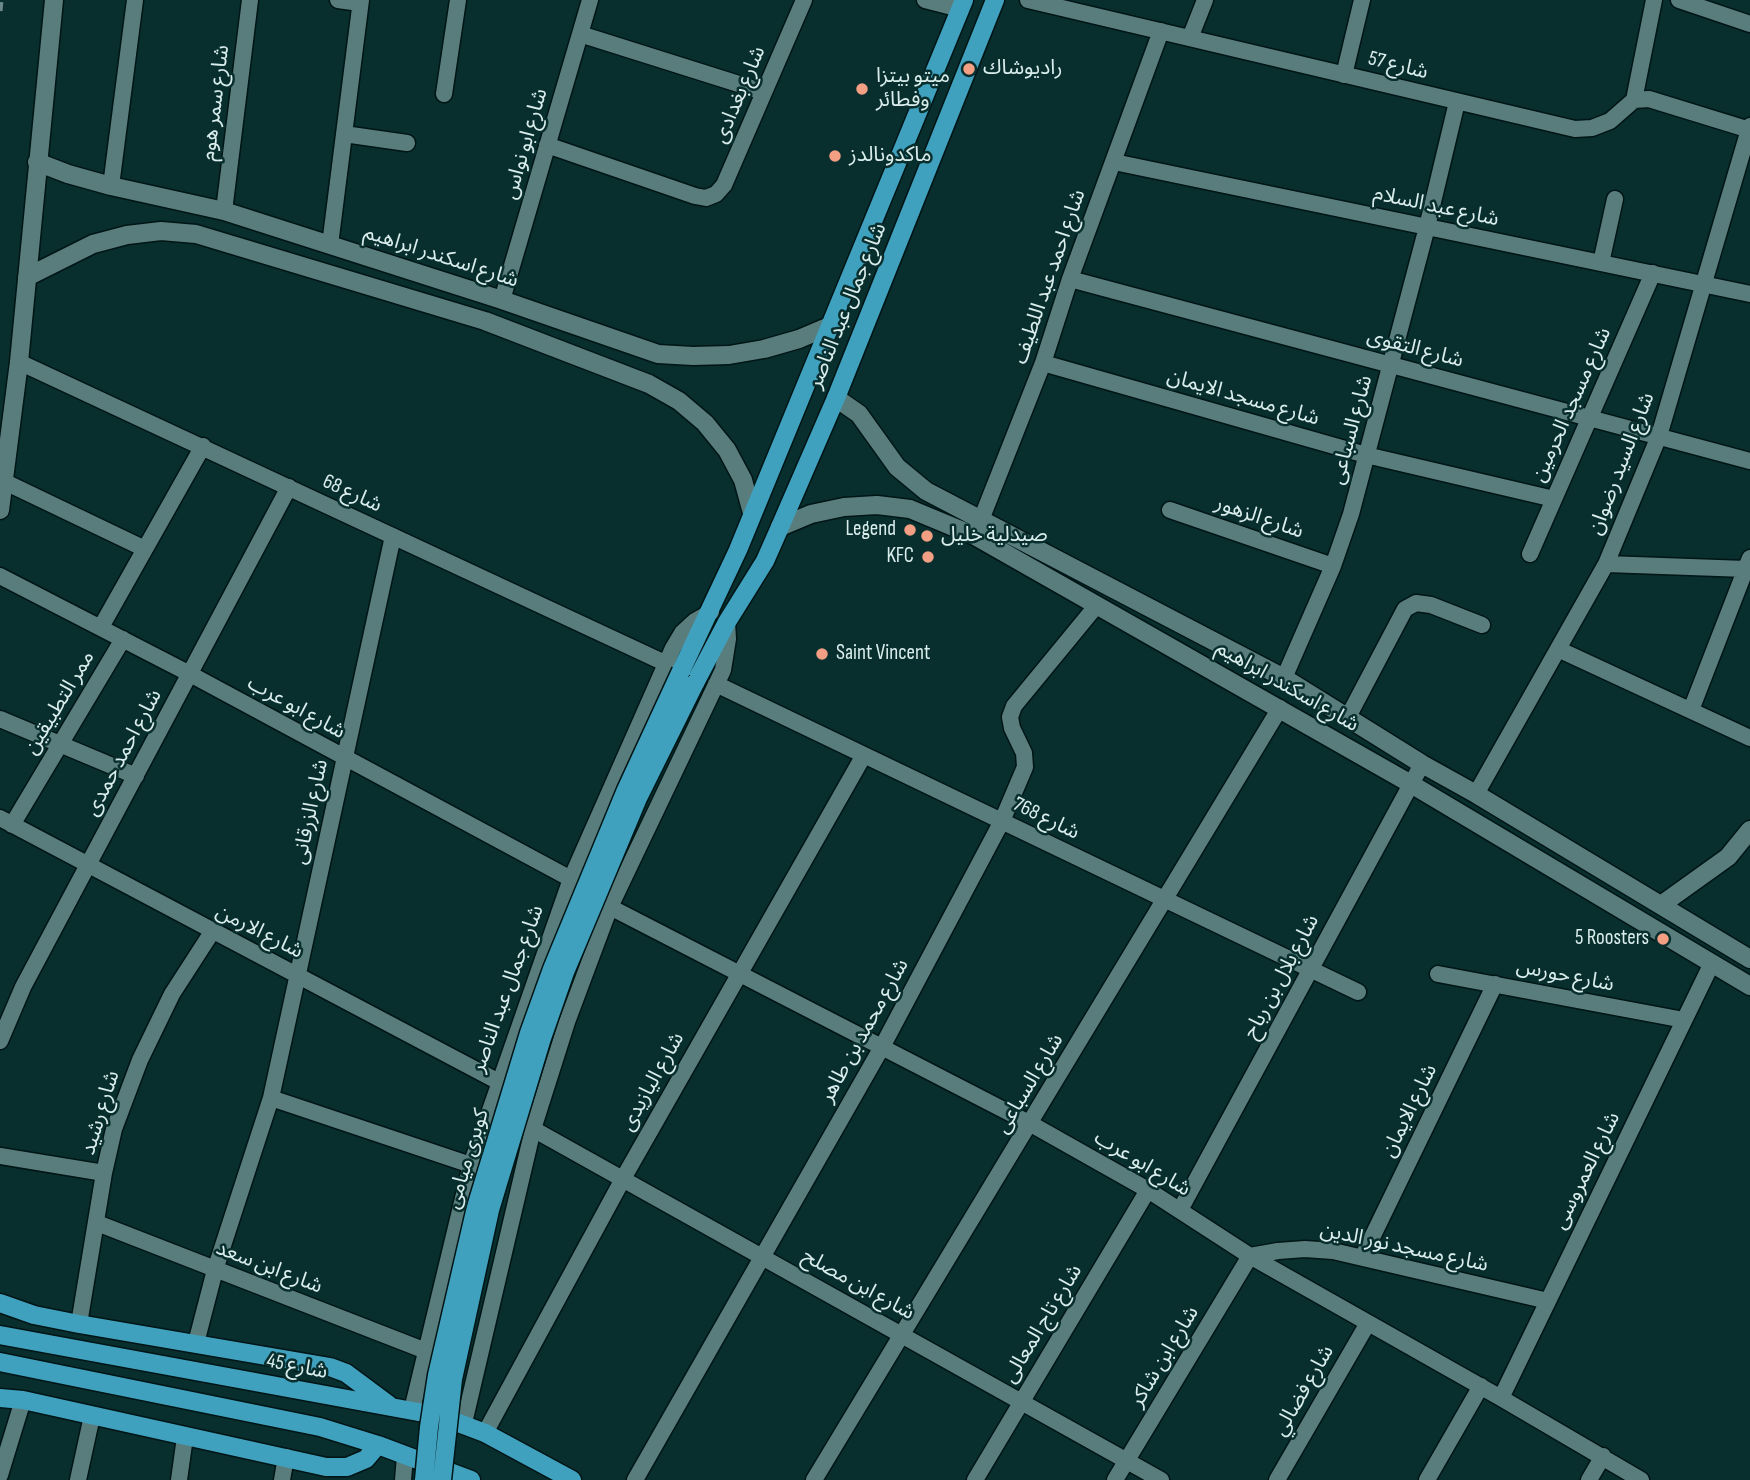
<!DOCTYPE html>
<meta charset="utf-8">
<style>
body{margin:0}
canvas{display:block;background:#082e2e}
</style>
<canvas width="1750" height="1480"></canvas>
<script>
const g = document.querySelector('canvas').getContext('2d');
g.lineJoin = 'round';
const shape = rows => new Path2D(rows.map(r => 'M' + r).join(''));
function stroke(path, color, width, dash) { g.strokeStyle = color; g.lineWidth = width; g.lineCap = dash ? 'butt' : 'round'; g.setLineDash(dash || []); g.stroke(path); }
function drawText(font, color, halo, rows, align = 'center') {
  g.font = font + ' "Sofia Sans Condensed","Noto Sans Arabic",sans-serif'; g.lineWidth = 5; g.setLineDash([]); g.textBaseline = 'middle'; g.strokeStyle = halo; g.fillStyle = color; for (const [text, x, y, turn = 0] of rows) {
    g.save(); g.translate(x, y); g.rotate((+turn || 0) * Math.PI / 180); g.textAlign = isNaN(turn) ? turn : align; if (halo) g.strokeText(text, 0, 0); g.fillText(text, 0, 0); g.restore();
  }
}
const street = shape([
 [338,0,360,3],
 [925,0,960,9],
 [1028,0,1575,129,1592,128,1610,121,1634,100,1649,99,1750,130],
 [1679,0,1750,24],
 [580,34,764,92],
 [1190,38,1205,0],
 [1344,75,1362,0],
 [444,94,458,0],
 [1634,100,1654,0],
 [344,134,407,143],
 [547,145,695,196,706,198,716,194,724,185,804,0],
 [1114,162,1750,294],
 [111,186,135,0],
 [224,211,250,0],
 [330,245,361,0],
 [1601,263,1615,199],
 [1070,279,1750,461],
 [502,300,590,0],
 [19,362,667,664],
 [1043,363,1366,455,1554,499],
 [5,482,145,549],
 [1170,510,1333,566],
 [977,530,1043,363,1070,279,1161,31],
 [1530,554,1653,273],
 [1606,564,1746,569],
 [0,576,190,674,571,879],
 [101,627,203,446],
 [1560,650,1750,738],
 [1284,678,1333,566,1351,514,1427,227,1457,102],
 [716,684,1358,992],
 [1691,710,1750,558],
 [1348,717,1405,609,1416,603,1431,605,1482,625],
 [0,719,136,776],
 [1476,794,1606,564,1659,436,1750,126],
 [0,818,499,1082],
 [12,825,123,639],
 [610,907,1031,1124,1148,1190,1250,1256,1501,1398,1641,1480],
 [1438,974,1684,1020],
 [0,1041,23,987,289,487],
 [271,1098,471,1165],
 [533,1129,1161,1480],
 [0,1156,104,1173],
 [1180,1210,1422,764],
 [97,1223,426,1351],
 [1363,1256,1495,984],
 [79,1324,104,1173,114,1129,140,1060,172,994,212,932],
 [196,1343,215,1270,271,1098,393,536],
 [1501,1398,1712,963],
 [412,1410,471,1165,571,879,673,648,682,633,695,621,711,612],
 [464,1423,533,1129,567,1022,610,907,723,670,728,639,727,622],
 [485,1433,624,1177,864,755],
 [0,1475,23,1400],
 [78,1480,92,1416],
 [179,1480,185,1437],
 [282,1480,286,1457],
 [403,1480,405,1456],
 [635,1480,882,1047,1002,821,1025,767,1024,753,1012,728,1010,717,1014,706,1097,605],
 [814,1480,1280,708],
 [975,1480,1148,1190],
 [1115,1480,1250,1256,1278,1251,1305,1249,1333,1251,1548,1301],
 [1277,1480,1368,1323],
 [1427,1480,1481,1386],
 [1589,1480,1603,1456]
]);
const secondary = shape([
 [37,162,68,174,111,186,224,211,502,300,658,354,693,356,729,355,764,349,799,339,832,325],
 [27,277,93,244,127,235,161,231,196,234,485,321,649,384,679,401,705,423,727,450,743,480,752,513],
 [836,398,859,414,897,467,926,491,1284,678,1422,764,1476,794,1750,959],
 [0,510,19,362,54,0],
 [780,527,811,514,844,507,877,505,910,509,975,536,1411,784,1750,986],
 [1661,905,1728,857,1750,830]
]);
const primary = shape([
 [681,671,738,550,964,0],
 [695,683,727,622,765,561,780,527,836,398,995,0],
 [0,1303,34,1315,79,1324,330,1367,346,1373,389,1405],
 [0,1335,440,1416,485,1433,572,1480],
 [0,1362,320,1427,378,1445,471,1480],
 [0,1398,23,1400,326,1467,347,1467,366,1459,378,1445]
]);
stroke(street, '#001515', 19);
stroke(secondary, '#001515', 21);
stroke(primary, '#001515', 21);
stroke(street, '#597d7d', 16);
stroke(secondary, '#597d7d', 18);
stroke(primary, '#40a1bf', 18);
stroke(shape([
 [0,11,1,0]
]), '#6c8989', 5, [9, 9]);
const primaryBridge = shape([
 [424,1480,429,1427,437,1375,476,1207,529,1033,552,969,626,790,681,671],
 [442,1480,453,1379,490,1210,542,1038,565,972,638,798,695,683]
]);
stroke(primaryBridge, '#001515', 21, []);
stroke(primaryBridge, '#40a1bf', 18);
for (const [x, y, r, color] of [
 [969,69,7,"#f39f84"],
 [862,89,7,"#f39f84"],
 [835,156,7,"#f39f84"],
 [910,530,7,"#f39f84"],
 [927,536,7,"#f39f84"],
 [928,557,7,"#f39f84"],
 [822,654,7,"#f39f84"],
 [1663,939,7,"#f39f84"]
]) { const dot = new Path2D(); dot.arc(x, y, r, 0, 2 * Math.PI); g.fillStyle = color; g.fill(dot); stroke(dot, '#082e2e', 2.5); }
drawText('21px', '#d9edec', '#082e2e', [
 ["شارع 57",1398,66,14],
 ["شارع بغدادى",740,95,-67],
 ["شارع سمر هوم",216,103,-83],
 ["شارع ابو نواس",526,144,-74],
 ["شارع عبد السلام",1436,207,12],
 ["شارع اسكندر ابراهيم",441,257,18],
 ["شارع احمد عبد اللطيف",1050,277,-71],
 ["شارع جمال عبد الناصر",848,306,-68],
 ["شارع التقوى",1415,349,15],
 ["شارع مسجد الايمان",1243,398,16],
 ["شارع مسجد الحرمين",1572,405,-66],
 ["شارع السباعى",1352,430,-75],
 ["شارع السيد رضوان",1622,464,-69],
 ["شارع 68",352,494,25],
 ["شارع الزهور",1259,518,19],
 ["شارع اسكندر ابراهيم",1287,687,30],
 ["ممر التطبيقين",60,703,-59],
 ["شارع ابو عرب",296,708,29],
 ["شارع احمد حمدى",124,753,-62],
 ["شارع الزرقانى",311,812,-78],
 ["شارع 768",1046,819,26],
 ["شارع الارمن",259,932,27],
 ["شارع حورس",1565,976,11],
 ["شارع بلال بن رباح",1282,977,-62],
 ["شارع جمال عبد الناصر",508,989,-70],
 ["شارع محمد بن طاهر",865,1031,-61],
 ["شارع اليازيدى",653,1082,-61],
 ["شارع السباعى",1030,1084,-59],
 ["شارع الايمان",1410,1111,-64],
 ["شارع رشيد",101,1113,-73],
 ["كوبرى ميامى",468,1159,-73],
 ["شارع ابو عرب",1142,1164,31],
 ["شارع العمروسى",1587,1171,-64],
 ["شارع مسجد نور الدين",1404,1248,12],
 ["شارع ابن سعد",269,1268,21],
 ["شارع ابن مصلح",858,1285,29],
 ["شارع تاج المعالى",1043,1324,-59],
 ["شارع ابن شاكر",1165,1357,-59],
 ["شارع 45",297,1367,11],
 ["شارع فضالي",1304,1391,-60]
]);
drawText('21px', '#d9edec', '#082e2e', [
 ["راديوشاك",983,69],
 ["ميتو بيتزا",876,77],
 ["وفطائر",876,101],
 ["ماكدونالدز",849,156],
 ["Legend",896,530,"right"],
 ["صيدلية خليل",941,536],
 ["KFC",914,557,"right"],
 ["Saint Vincent",836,654],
 ["5 Roosters",1649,939,"right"]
], 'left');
</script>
